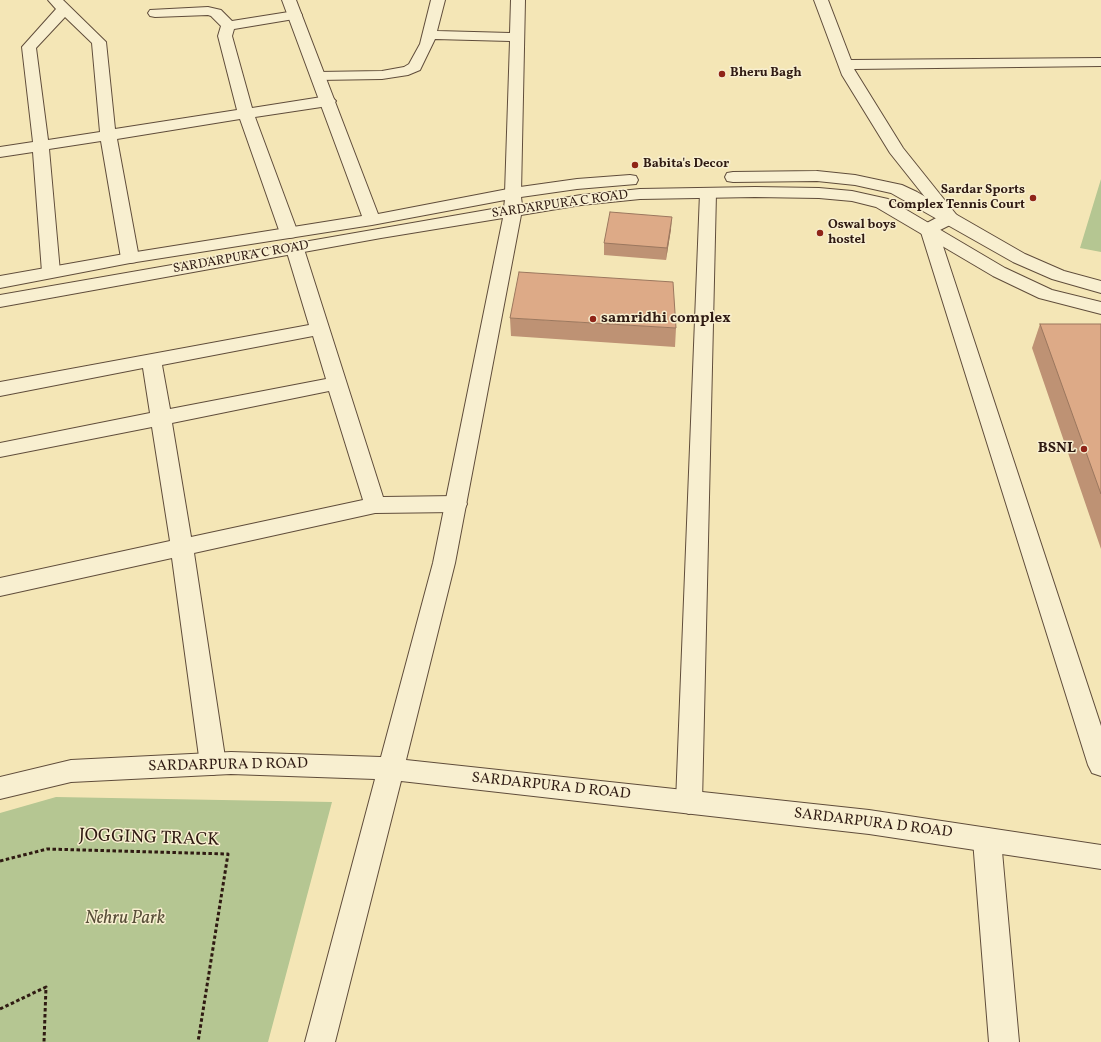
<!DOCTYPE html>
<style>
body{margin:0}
canvas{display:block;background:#f4e6b6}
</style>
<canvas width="1101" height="1042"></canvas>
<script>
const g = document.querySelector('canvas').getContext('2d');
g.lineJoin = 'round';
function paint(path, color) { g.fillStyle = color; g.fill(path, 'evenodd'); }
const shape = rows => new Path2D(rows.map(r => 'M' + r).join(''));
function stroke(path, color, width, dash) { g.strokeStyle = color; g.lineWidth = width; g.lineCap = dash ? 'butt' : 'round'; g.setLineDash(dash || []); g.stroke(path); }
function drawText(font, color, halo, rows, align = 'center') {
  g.font = font + ' Vollkorn,serif'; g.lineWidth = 3; g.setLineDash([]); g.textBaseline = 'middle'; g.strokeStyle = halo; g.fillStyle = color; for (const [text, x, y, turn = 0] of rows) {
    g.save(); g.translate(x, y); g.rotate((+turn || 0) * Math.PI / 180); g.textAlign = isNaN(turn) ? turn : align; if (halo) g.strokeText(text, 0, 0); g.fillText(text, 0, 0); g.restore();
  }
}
paint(shape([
 [1101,179,1101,252,1080,248],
 [56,797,332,802,268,1042,0,1042,0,813]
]), '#b5c692');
const minor = shape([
 [48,0,63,0,106,42,115,129,237,110,218,36,221,26,211,16,208,15,155,17,150,16,148,13,150,10,208,7,221,10,232,21,295,11,300,12,302,15,300,18,234,29,232,36,252,108,328,96,333,98,336,101,333,104,328,106,255,117,298,233,295,237,289,238,283,237,280,233,240,119,117,139,139,258,136,262,130,263,124,262,121,258,101,141,49,149,60,272,57,276,51,277,45,276,42,272,33,152,0,157,0,147,33,142,22,47,56,9,48,0],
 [65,17,92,43,100,132,48,140,36,48,65,17],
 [431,0,445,0,437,31,510,33,511,0,525,0,521,193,519,197,513,198,507,197,505,193,510,41,435,39,420,70,408,75,382,79,318,80,313,79,311,76,313,73,318,72,382,71,404,67,409,64,420,44,431,0],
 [814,0,828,0,851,60,1101,58,1101,66,854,69,903,148,959,218,956,222,938,231,1101,726,1101,776,1092,773,1088,765,920,229,923,225,940,216,890,153,842,75,814,0],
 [708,188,714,189,716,193,702,802,698,810,689,814,680,810,676,802,700,193,702,189,708,188],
 [295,244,301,245,304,249,383,497,456,496,464,498,467,504,464,510,456,512,375,513,194,553,226,764,222,772,213,775,204,772,200,764,172,558,0,596,0,578,170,541,152,427,0,457,0,443,150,413,143,368,0,396,0,382,309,325,286,249,289,245,295,244],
 [313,336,326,379,170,409,162,365,313,336],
 [329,391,363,500,191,537,172,423,329,391],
 [987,828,997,831,1001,840,1019,1042,989,1042,973,840,977,831,987,828]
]);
const tertiary = shape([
 [282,0,296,0,378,214,513,188,577,179,630,175,636,176,638,180,636,184,577,189,521,197,522,205,581,195,640,189,755,187,819,188,852,191,888,199,1005,268,1052,290,1101,302,1101,314,1039,298,993,276,876,207,852,201,819,198,755,197,640,199,581,205,521,215,455,563,406,760,869,810,1101,845,1101,869,869,834,401,781,335,1042,305,1042,375,779,231,774,71,782,0,799,0,777,71,760,231,752,381,757,433,563,503,218,381,238,0,307,0,295,504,207,505,200,372,225,130,263,0,288,0,276,130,253,362,216,282,0],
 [817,171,855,175,902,185,917,192,1025,254,1064,271,1101,281,1101,293,1052,279,1013,262,891,193,855,185,817,181,733,182,727,181,725,177,727,173,733,172,817,171]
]);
stroke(minor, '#604d3b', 2);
stroke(tertiary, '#604d3b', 2);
stroke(shape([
 [0,861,47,849,228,854,198,1042],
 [0,1009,46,987,44,1042]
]), '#2f1a12', 3, [3.5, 2.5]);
paint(minor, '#f8efd0');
paint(tertiary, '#f8efd0');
paint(shape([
 [671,229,666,260,604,255,604,243],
 [510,318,676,328,675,347,511,336],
 [1040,324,1101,324,1101,549,1032,348]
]), '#be9274');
paint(shape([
 [672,217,671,229,666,260,667,248]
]), '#9b775e');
const building = shape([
 [610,212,672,217,667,248,604,243,610,212],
 [519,272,673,282,676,328,510,318,519,272],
 [1040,324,1101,324,1101,494,1040,324]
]);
paint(building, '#ddaa87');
stroke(building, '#9b775e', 1);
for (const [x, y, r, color] of [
 [722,74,4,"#8f2418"],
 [635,165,4,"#8f2418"],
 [1033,198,4,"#8f2418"],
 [820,233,4,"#8f2418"],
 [593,319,4,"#8f2418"],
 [1084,449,4,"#8f2418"]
]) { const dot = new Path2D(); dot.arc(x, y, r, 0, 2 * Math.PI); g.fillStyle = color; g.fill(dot); stroke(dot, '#f8efd0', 1.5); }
drawText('bold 13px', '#2f1a12', '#f8efd0', [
 ["Bheru Bagh",730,74],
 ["Babita's Decor",643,165],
 ["Sardar Sports",1025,191,"right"],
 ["Complex Tennis Court",1025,206,"right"],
 ["Oswal boys",828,226],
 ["hostel",828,241]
], 'left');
drawText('13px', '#2f1a12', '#f8efd0', [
 ["SARDARPURA C ROAD",560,205,-8],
 ["SARDARPURA C ROAD",241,258,-10]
]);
drawText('bold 15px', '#2f1a12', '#f8efd0', [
 ["samridhi complex",601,319],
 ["BSNL",1076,449,"right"]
], 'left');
drawText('15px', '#2f1a12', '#f8efd0', [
 ["SARDARPURA D ROAD",228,766,-1],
 ["SARDARPURA D ROAD",551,787,6],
 ["SARDARPURA D ROAD",873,824,7]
]);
drawText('18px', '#2f1a12', '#f8efd0', [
 ["JOGGING TRACK",149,839,2]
]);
drawText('italic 18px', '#574e38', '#f8efd0', [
 ["Nehru Park",125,920]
]);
</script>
